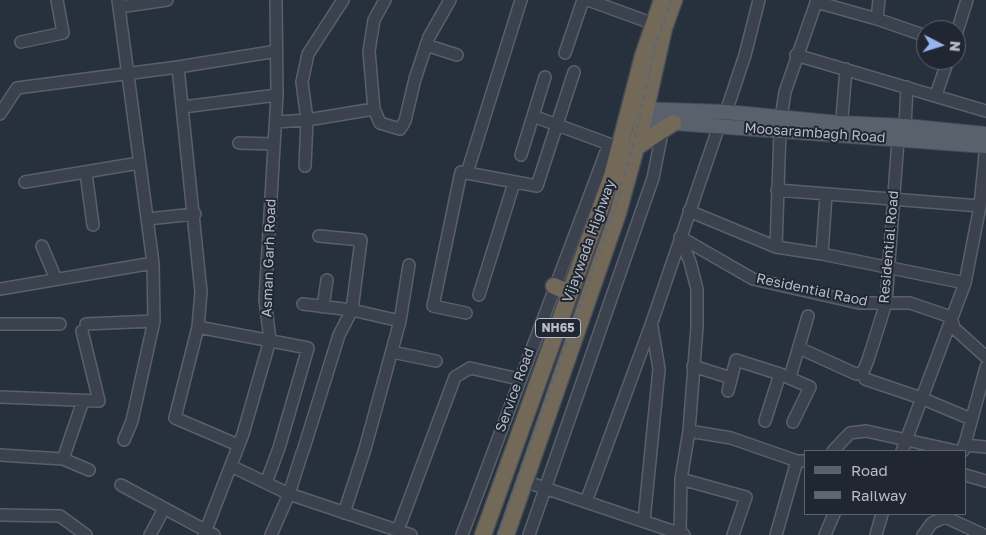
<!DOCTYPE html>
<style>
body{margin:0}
#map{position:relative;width:986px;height:535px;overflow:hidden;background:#27303d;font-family:"Golos Text",sans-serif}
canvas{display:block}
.legend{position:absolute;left:804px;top:450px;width:162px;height:65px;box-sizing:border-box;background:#202732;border:1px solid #5c636e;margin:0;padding:6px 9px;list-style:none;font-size:15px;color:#b7bdc8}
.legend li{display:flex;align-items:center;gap:10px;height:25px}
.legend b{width:25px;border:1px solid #5c636e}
.north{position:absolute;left:916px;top:20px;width:50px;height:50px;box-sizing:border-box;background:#202732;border:1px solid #5c636e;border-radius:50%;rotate:95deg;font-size:14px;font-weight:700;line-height:20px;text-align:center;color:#b7bdc8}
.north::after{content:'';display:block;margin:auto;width:18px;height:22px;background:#97b5ed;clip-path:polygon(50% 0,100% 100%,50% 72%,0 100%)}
</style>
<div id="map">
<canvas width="986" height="535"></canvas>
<ul class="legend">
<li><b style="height:6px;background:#59616d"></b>Road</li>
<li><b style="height:6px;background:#5e6673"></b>Railway</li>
</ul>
<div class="north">N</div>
</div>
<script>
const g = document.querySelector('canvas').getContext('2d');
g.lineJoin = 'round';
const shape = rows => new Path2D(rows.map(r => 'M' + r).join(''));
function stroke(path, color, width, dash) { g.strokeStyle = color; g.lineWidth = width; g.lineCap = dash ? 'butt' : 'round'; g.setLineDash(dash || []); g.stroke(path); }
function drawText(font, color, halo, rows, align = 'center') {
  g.font = font + ' "Golos Text",sans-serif'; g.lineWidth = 4; g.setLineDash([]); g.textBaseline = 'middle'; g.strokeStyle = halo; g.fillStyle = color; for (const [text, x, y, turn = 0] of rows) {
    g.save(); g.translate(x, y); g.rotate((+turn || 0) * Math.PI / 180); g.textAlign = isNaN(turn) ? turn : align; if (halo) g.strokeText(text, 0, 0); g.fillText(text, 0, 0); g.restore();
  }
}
const minor = shape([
 [118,0,153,263,154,321,132,421,124,440],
 [588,0,654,24],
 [816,2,877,19,926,36],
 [119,7,167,0],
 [877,19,879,0],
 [956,35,967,0],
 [21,42,63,33,57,0],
 [426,45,457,55],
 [565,53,583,0],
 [796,55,986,111],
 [178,67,201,292,198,327,175,418,238,445],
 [936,95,948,60],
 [183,107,277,95],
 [374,109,380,123,400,129,405,121,415,79,429,37,450,0],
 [726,112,745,55,759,0],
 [0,114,17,88,178,67,277,51],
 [533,116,609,144],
 [781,118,785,92,817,0],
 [276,122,307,120,374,109,369,51,374,20,385,0],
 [905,126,907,87],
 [841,130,846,69],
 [239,143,274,144],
 [521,155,545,77],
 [305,166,307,120,302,82,308,54,343,0],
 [86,173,93,225],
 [467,173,537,186,574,72],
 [25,182,139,163],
 [777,190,980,206],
 [689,211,776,247,822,254,965,283],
 [147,219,195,214],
 [680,237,753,279,859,303,910,303,951,317,954,328,986,357],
 [42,246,56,279],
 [776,247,780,131],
 [822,254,826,195],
 [0,289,153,263],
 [479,295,514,183],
 [303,304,352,310,400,321],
 [323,307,327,280],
 [466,313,433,306,461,172,467,173,521,0],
 [0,324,60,324],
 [86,324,154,321],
 [198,327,308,348,279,448,266,483],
 [799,348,856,374,863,372,868,360,886,303,898,140],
 [392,352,436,361],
 [693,366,731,378],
 [790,377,808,316],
 [865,379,921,398,971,419],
 [728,391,736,360,780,374],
 [0,397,99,401,82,331],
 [765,421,780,374,810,387,793,422],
 [689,431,731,438,797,461,805,461],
 [964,445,986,447],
 [303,451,339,335,352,310,361,240,319,236],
 [833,451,850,433,866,431,956,451],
 [902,451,965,283,980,206,986,144],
 [963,451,986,367],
 [0,455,63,459,89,470],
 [63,459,83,401],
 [231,466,289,494,411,535],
 [965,475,986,481],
 [681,479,746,497,733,535],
 [524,481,684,535],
 [121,485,214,535],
 [586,502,651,325,719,126],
 [344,513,365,449,400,321,409,265],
 [0,515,60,516,86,535],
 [945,517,984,535],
 [644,521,659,369,652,327],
 [398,530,455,377,470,368,519,379],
 [150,535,164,509],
 [204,535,243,434,270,340,265,300,277,95,276,0],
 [271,535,289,494,302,453],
 [462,535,609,144,620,148],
 [529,535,653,178,662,133],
 [680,535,681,479,689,431,697,327,697,289,690,262,680,237],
 [776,535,797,461],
 [825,535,834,514],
 [876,535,882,514],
 [923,535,932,523,945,517,946,514]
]);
const major = shape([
 [637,109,726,112,839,123,905,126,986,134],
 [633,120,986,146]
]);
const highway = shape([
 [635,148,673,123],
 [554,286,570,293],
 [483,535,612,176,643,56,662,0],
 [506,535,618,213,643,122,664,28,674,0]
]);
stroke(minor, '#59606b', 14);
stroke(major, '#444b56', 16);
stroke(highway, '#464d58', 19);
stroke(minor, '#3b424d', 11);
stroke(major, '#59616d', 14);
stroke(highway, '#726959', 16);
stroke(shape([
 [498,535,614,210,635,138,657,40,672,0]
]), '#5e6673', 2.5, [5, 5]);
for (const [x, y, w] of [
 [558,328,45]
]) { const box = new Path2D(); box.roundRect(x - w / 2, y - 9.5, w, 19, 4); g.fillStyle = '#202732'; g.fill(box); stroke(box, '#b7bdc8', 1); }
drawText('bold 12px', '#b7bdc8', null, [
 ["NH65",558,328]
]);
drawText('14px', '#b7bdc8', '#202732', [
 ["Moosarambagh Road",815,133,4],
 ["Vijaywada Highway",589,241,-70],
 ["Residential Road",889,247,-85],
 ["Asman Garh Road",269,258,-88],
 ["Residential Raod",812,290,12],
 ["Service Road",515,390,-70]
]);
</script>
